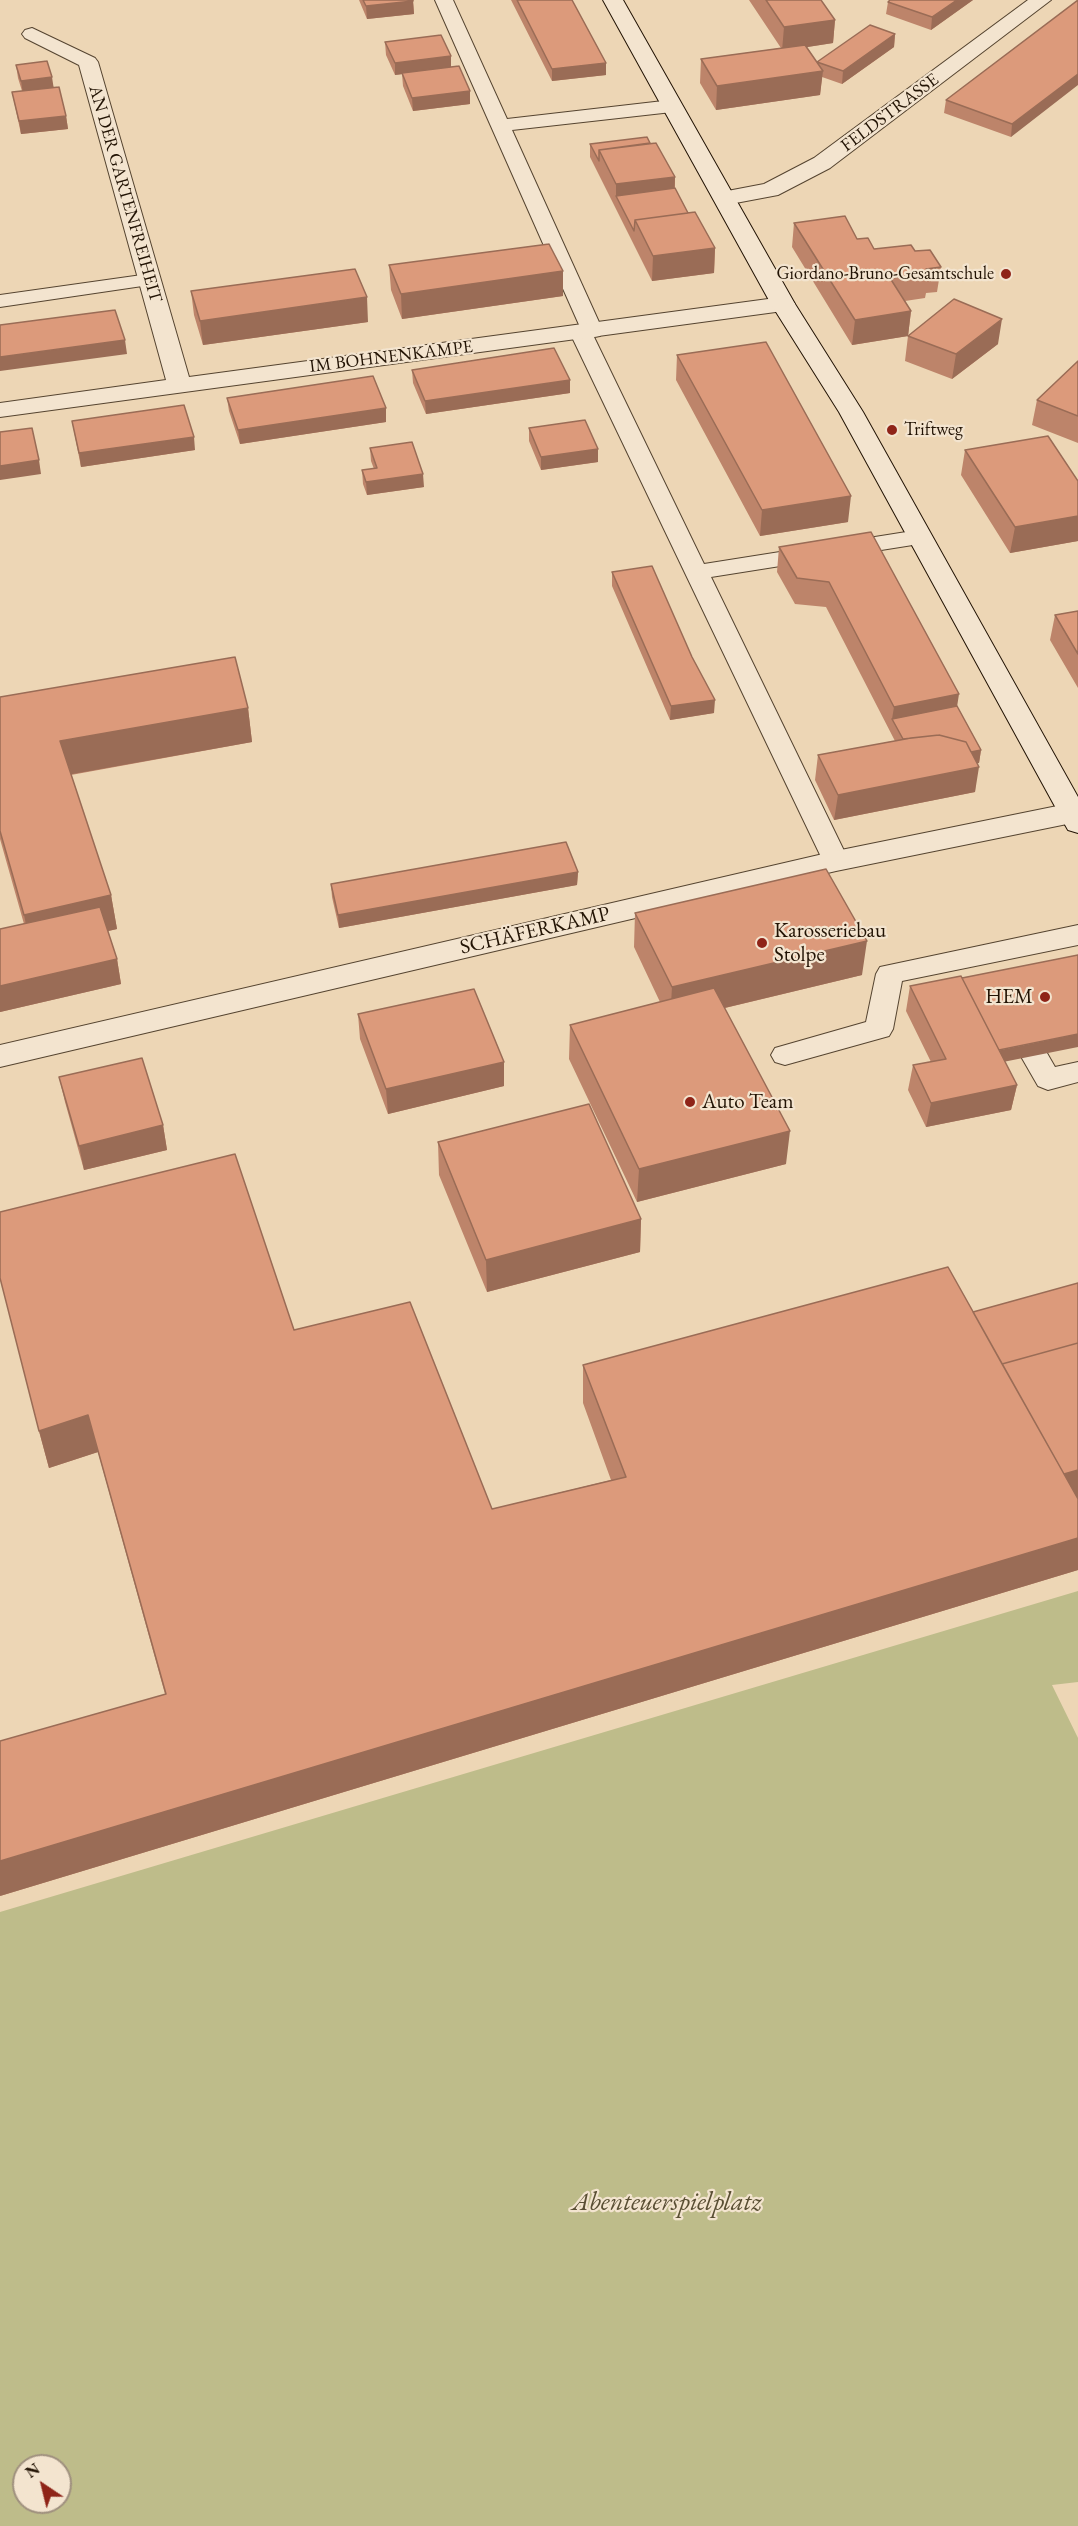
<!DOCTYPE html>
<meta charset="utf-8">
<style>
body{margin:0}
#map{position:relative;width:1078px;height:2526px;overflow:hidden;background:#edd6b5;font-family:"EB Garamond",serif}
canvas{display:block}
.north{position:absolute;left:12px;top:2454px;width:60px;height:60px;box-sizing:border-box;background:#f3e4cf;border:2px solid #9f907e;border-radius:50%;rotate:325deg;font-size:16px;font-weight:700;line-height:24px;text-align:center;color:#221304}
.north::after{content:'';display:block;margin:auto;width:21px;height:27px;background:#8f2418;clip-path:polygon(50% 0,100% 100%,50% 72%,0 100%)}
</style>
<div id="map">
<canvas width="1078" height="2526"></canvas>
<div class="north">N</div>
</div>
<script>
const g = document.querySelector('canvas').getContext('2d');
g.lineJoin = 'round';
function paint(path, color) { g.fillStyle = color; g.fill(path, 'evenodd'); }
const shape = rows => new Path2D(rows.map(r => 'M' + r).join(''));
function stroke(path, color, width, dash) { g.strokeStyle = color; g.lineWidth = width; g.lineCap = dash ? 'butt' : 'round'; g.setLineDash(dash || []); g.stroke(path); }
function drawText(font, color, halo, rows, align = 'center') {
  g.font = font + ' "EB Garamond",serif'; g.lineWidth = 4.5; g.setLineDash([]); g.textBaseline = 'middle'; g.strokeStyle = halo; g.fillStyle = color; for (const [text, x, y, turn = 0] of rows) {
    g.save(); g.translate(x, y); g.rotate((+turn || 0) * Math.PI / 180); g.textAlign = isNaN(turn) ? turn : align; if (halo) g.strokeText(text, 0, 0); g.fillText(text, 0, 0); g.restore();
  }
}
paint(shape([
 [1078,1591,1078,1682,1052,1685,1078,1738,1078,2526,0,2526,0,1912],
 [24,2466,60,2466,60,2502,24,2502]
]), '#bebc8a');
const lane = shape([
 [435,0,453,0,507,119,672,100,679,102,682,106,679,110,672,112,512,130,603,331,600,336,594,337,704,564,919,530,927,532,931,537,927,542,919,544,711,577,849,861,845,867,836,870,827,867,823,861,570,333,573,328,580,327,435,0],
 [149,274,156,276,159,280,156,284,0,307,0,295,149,274],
 [1078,925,1078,945,902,981,893,1029,889,1036,785,1065,775,1062,771,1055,775,1048,866,1022,876,974,880,967,1078,925],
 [1014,1010,1024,1013,1055,1067,1078,1062,1078,1082,1048,1090,1038,1086,1000,1020,1004,1013,1014,1010]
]);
const street = shape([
 [1028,0,1051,0,830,168,778,195,725,205,717,203,714,198,717,193,764,184,814,158,1028,0],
 [32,28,95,58,98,62,189,377,783,297,791,299,795,304,791,309,783,311,0,417,0,403,166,380,79,65,25,38,22,34,25,30,32,28],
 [1072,803,1078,805,1078,821,1072,823,836,871,0,1067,0,1045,836,851,1072,803]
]);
const secondary = shape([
 [603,0,623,0,795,304,863,412,1078,797,1078,833,1068,830,1064,823,839,412,771,304,603,0]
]);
stroke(lane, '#554430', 2);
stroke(street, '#554430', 2);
stroke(secondary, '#221304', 2);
paint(lane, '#f3e4cf');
paint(street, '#f3e4cf');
paint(secondary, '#f3e4cf');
paint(shape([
 [359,0,413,0,414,14,367,19],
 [511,0,572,0,606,63,606,75,552,81],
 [749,0,821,0,835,20,833,43,807,47,817,62,895,34,894,47,842,84,822,77,820,95,716,110,700,83,701,59,781,48],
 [890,0,973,0,931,30,886,14,888,2],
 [1078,0,1011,137,944,113,946,100],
 [385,42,451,56,451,67,470,91,470,104,413,111,403,86,402,74,395,75,386,55],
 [16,65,54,87,66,116,68,129,21,134,12,92,22,91,18,78],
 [650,143,675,177,675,188,688,213,715,248,714,273,652,281,590,157,590,144],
 [794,223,857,239,874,249,915,251,941,267,937,292,926,293,925,298,905,301,911,311,908,336,852,345,792,247],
 [389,265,563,271,563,296,402,319,391,290],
 [191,291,368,322,203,345,194,315],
 [908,336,998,344,952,379,905,361],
 [677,355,848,522,760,536,676,380],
 [1078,361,1078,443,1032,425,1037,400],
 [412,370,570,393,426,414,413,383],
 [227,398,386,422,240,444,229,411],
 [72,421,195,450,81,467],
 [529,428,598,462,541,470,529,441],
 [370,448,424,487,367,495,363,484,362,470,374,469,371,461],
 [965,450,1078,481,1078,541,1010,553,961,475],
 [871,532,957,706,981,750,979,763,977,763,975,792,834,820,815,780,818,755,895,741,826,607,795,604,777,572,779,547],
 [612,572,714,713,670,720,612,586],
 [1078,611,1078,688,1050,640,1055,615],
 [0,697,248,708,252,742,71,775,111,895,117,929,108,931,117,959,121,984,0,1012,0,929,24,924,0,839],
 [578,872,577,885,339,928,332,897,331,884],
 [635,913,862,975,725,1008,786,1164,637,1202,569,1059,570,1025,660,1002,634,947],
 [910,986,1005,1062,1017,1085,1011,1110,926,1127,908,1090,913,1065,931,1062,906,1011],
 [358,1014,504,1086,388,1114,360,1039],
 [59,1077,163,1125,167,1150,84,1170,65,1102],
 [438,1142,641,1219,640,1252,487,1292,439,1175],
 [294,1330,492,1509,611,1480,583,1403,583,1365,1077,1498,1078,1570,0,1896,165,1694,98,1452,49,1468,39,1431]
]), '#bd846a');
paint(shape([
 [957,0,973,0,931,30,932,17],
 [413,1,414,14,367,19,366,6],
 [835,20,833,43,782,51,784,27],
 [895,34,894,47,842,84,843,71],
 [451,56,451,68,395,75,395,63],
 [606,63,606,75,552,81,552,69],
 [823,71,820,95,716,110,717,86],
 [1078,74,1078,85,1011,137,1012,124],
 [52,77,54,90,23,94,21,81],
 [470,91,470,104,413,111,412,98],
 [66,116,68,129,21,134,19,121],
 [675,177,674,201,616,196,616,184],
 [715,248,714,273,652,281,653,256],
 [563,271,563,296,402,319,401,294],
 [367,297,368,322,203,345,200,321],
 [911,311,908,336,852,345,855,320],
 [1002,319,998,344,952,379,956,354],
 [125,340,127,354,0,371,0,357],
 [570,380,570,393,426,414,425,401],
 [386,408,386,422,240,444,238,430],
 [194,437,195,450,81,467,79,453],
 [598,449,598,462,541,470,541,457],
 [39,460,41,474,0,480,0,466],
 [423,474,424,487,367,495,366,482],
 [851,496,848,522,760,536,762,510],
 [1078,516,1078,541,1010,553,1015,527],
 [959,694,955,720,892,719,894,707],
 [715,700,714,713,670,720,671,706],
 [248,708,252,742,67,775,60,741],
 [981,750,979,763,961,767,964,753],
 [979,767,975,792,834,820,838,795],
 [578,872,577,885,339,928,338,915],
 [111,895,117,929,31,949,24,915],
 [867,941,862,975,670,1021,672,987],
 [117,959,121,984,0,1012,0,986],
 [1078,1034,1078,1047,988,1065,991,1052],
 [504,1062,504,1086,388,1114,386,1089],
 [1017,1085,1011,1110,926,1127,931,1103],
 [163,1125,167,1150,84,1170,79,1146],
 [790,1131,786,1164,637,1202,639,1169],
 [641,1219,640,1252,487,1292,486,1260],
 [88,1415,98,1452,49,1468,39,1431],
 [1078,1470,1078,1498,1052,1506,1061,1475],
 [1078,1538,1078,1570,0,1896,0,1861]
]), '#9a6c56');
const building = shape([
 [363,0,413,0,413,1,366,6,363,0],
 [517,0,572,0,606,63,552,69,517,0],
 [766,0,821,0,835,20,784,27,766,0],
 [890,0,957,0,932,17,888,2,890,0],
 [1078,0,1078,74,1012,124,946,100,1078,0],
 [870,25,895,34,843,71,817,62,870,25],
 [441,35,451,56,395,63,385,42,441,35],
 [805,45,823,71,717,86,701,59,805,45],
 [47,61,52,77,21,81,16,65,47,61],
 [459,66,470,91,412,98,402,73,459,66],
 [59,87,66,116,19,121,12,92,59,87],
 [647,137,650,143,599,150,599,161,590,144,647,137],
 [656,143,675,177,616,184,599,150,656,143],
 [675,188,688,213,635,220,634,231,616,196,675,188],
 [695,212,715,248,653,256,635,220,695,212],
 [845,216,857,239,868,238,874,249,911,245,915,251,930,250,941,267,926,269,929,274,890,278,911,311,855,320,794,223,845,216],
 [549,244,563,271,401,294,389,265,549,244],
 [355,269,367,297,200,321,191,291,355,269],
 [954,299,1002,319,956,354,908,336,954,299],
 [115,310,125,340,0,357,0,325,115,310],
 [766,342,851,496,762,510,677,355,766,342],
 [554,348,570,380,425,401,412,370,554,348],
 [1078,361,1078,416,1037,400,1078,361],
 [373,376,386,408,238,430,227,398,373,376],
 [184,405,194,437,79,453,72,421,184,405],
 [585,420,598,449,541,457,529,428,585,420],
 [32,428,39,460,0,466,0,432,32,428],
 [1048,436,1078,481,1078,516,1015,527,965,450,1048,436],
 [412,442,423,474,366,482,362,470,377,468,370,448,412,442],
 [871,532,959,694,894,707,829,582,797,578,779,547,871,532],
 [652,566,692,657,715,700,671,706,612,572,652,566],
 [1078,611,1078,654,1055,615,1078,611],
 [235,657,248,708,60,741,111,895,24,915,0,831,0,697,235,657],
 [957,706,981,750,971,752,966,742,939,735,903,739,892,719,957,706],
 [939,735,966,742,979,767,838,795,818,755,911,738,939,735],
 [566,842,578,872,338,915,331,884,566,842],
 [826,869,867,941,672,987,635,913,826,869],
 [100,907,117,959,0,986,0,929,100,907],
 [1078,955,1078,1034,999,1050,962,978,1078,955],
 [961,976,1017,1085,931,1103,913,1065,946,1059,910,986,961,976],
 [714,988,790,1131,639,1169,570,1025,714,988],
 [474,989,504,1062,386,1089,358,1014,474,989],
 [142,1058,163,1125,79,1146,59,1077,142,1058],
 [589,1104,641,1219,486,1260,438,1142,589,1104],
 [235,1154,294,1330,410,1302,492,1509,626,1477,583,1365,948,1267,1078,1499,1078,1538,0,1861,0,1741,166,1694,88,1415,39,1431,0,1278,0,1212,235,1154],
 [1078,1283,1078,1343,1002,1364,973,1312,1078,1283],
 [1078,1343,1078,1470,1064,1474,1002,1364,1078,1343]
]);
paint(building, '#dc9a7b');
stroke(building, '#9a6c56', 1.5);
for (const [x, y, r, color] of [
 [1006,274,6,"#8f2418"],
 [892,430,6,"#8f2418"],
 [762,943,6,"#8f2418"],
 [1045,997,6,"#8f2418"],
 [690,1102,6,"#8f2418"]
]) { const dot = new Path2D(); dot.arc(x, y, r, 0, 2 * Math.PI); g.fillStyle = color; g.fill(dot); stroke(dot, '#f3e4cf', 2); }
drawText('18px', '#221304', '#f3e4cf', [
 ["FELDSTRASSE",890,113,-37],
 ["AN DER GARTENFREIHEIT",125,194,74],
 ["IM BOHNENKAMPE",391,357,-7]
]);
drawText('18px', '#221304', '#f3e4cf', [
 ["Giordano-Bruno-Gesamtschule",994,274],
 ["Triftweg",904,430,"left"]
], 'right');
drawText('21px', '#221304', '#f3e4cf', [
 ["SCHÄFERKAMP",535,931,-13]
]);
drawText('21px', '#221304', '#f3e4cf', [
 ["Karosseriebau",774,931],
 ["Stolpe",774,955],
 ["HEM",1033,997,"right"],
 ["Auto Team",702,1102]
], 'left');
drawText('italic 26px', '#594e33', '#f3e4cf', [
 ["Abenteuerspielplatz",667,2203]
]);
</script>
